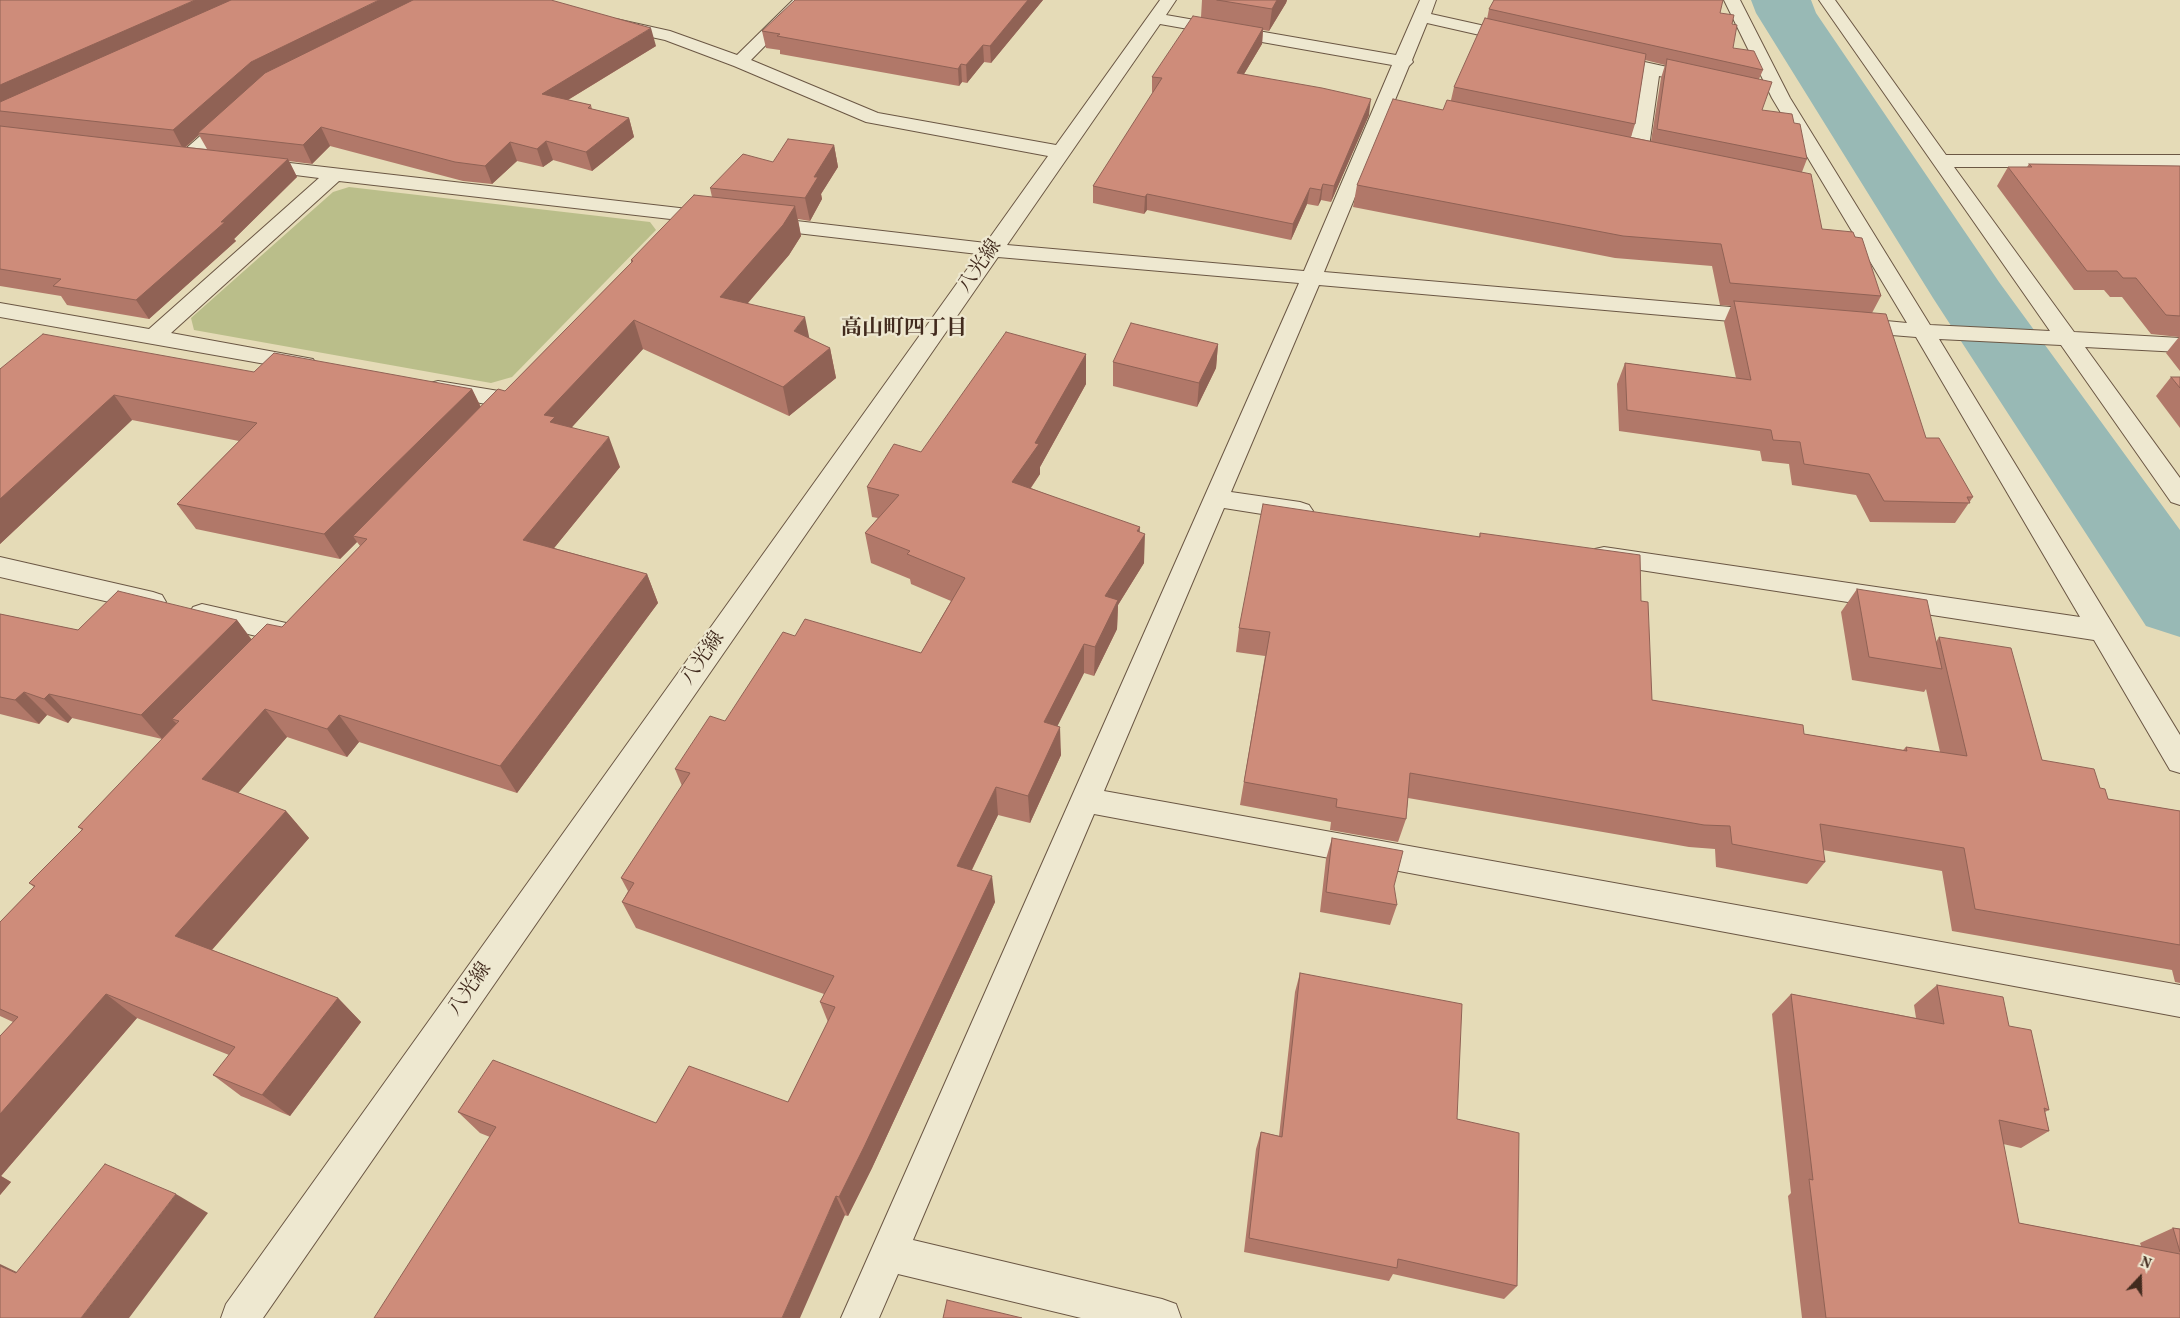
<!DOCTYPE html>
<meta charset="utf-8">
<style>
body{margin:0}
#map{position:relative;width:2180px;height:1318px;overflow:hidden;background:#e5dbb7;font-family:Vollkorn,serif}
canvas{display:block}
.north{position:absolute;left:2115px;top:1253px;width:50px;height:50px;-webkit-text-stroke:4px #eee8d0;paint-order:stroke;rotate:21deg;font-size:14px;font-weight:700;line-height:20px;text-align:center;color:#422b1e}
.north::after{content:'';display:block;margin:auto;width:18px;height:22px;background:#422b1e;clip-path:polygon(50% 0,100% 100%,50% 72%,0 100%)}
</style>
<div id="map">
<canvas width="2180" height="1318"></canvas>
<div class="north">N</div>
</div>
<script>
const g = document.querySelector('canvas').getContext('2d');
g.lineJoin = 'round';
function paint(path, color) { g.fillStyle = color; g.fill(path, 'evenodd'); }
const shape = rows => new Path2D(rows.map(r => 'M' + r).join(''));
function stroke(path, color, width, dash) { g.strokeStyle = color; g.lineWidth = width; g.lineCap = dash ? 'butt' : 'round'; g.setLineDash(dash || []); g.stroke(path); }
function drawText(font, color, halo, rows, align = 'center') {
  g.font = font + ' Vollkorn,"Noto Serif JP",serif'; g.lineWidth = 4.5; g.setLineDash([]); g.textBaseline = 'middle'; g.strokeStyle = halo; g.fillStyle = color; for (const [text, x, y, turn = 0] of rows) {
    g.save(); g.translate(x, y); g.rotate((+turn || 0) * Math.PI / 180); g.textAlign = isNaN(turn) ? turn : align; if (halo) g.strokeText(text, 0, 0); g.fillText(text, 0, 0); g.restore();
  }
}
paint(shape([
 [349,187,650,222,656,230,512,377,491,383,194,330,191,318,333,192]
]), '#babe8a');
paint(shape([
 [1751,0,1811,0,1816,13,1999,282,2180,530,2180,637,2146,626,1933,298,1756,13,1751,0]
]), '#98b9b5');
const minor = shape([
 [793,0,810,0,751,60,878,113,1056,145,1160,0,1176,0,1166,15,1396,55,1420,0,1436,0,1431,14,1521,34,1524,38,1521,42,1515,43,1427,23,1412,60,1413,62,1409,66,1324,272,1765,310,1773,312,1776,317,1773,322,1765,324,1319,285,1231,492,1300,502,1309,505,1313,511,1309,517,1300,520,1224,508,1104,791,2180,985,2180,1017,1094,814,913,1240,1162,1299,1176,1304,1181,1318,1081,1318,898,1274,879,1318,841,1318,1299,283,998,257,263,1318,221,1318,226,1304,978,254,762,229,755,227,752,223,755,219,762,217,986,243,1048,156,866,122,734,66,665,40,610,28,608,24,610,20,616,19,670,31,737,55,793,0],
 [1160,24,1392,65,1304,271,1007,245,1160,24],
 [1724,0,1740,0,1790,98,1930,325,2050,331,1819,0,1835,0,1946,155,2180,155,2180,167,1954,167,2074,332,2180,338,2180,352,2085,347,2180,478,2180,505,2171,502,2061,345,1939,339,2180,735,2180,773,2170,770,2094,640,1595,563,1591,556,1595,549,1604,547,2080,617,1916,337,1855,332,1847,330,1844,325,1847,320,1855,318,1907,323,1772,98,1724,0],
 [1608,54,1704,75,1707,79,1704,83,1698,84,1659,76,1648,154,1645,158,1638,160,1631,158,1628,154,1642,72,1602,63,1599,59,1602,55,1608,54],
 [231,113,238,115,240,119,238,123,196,160,189,162,182,160,179,156,182,152,224,115,231,113],
 [255,159,714,212,721,214,724,218,721,222,714,224,339,181,171,333,313,359,316,364,313,369,305,371,0,317,0,303,149,329,319,178,248,169,245,165,248,161,255,159],
 [438,381,511,393,519,396,523,401,519,406,511,409,430,393,427,388,430,383,438,381],
 [0,557,153,592,162,595,166,602,162,609,153,612,0,577,0,557],
 [202,604,286,623,296,626,300,633,296,640,286,643,193,621,189,614,193,607,202,604]
]);
stroke(minor, '#6b5744', 2);
paint(minor, '#eee8d0');
paint(shape([
 [0,0,656,46,568,100,591,105,592,109,629,118,634,137,592,171,553,160,543,167,517,161,492,184,463,181,330,146,312,164,289,161,297,177,234,239,236,241,149,319,67,305,61,296,0,286],
 [199,135,207,149,186,147],
 [1043,0,991,63,984,62,967,83,962,82,959,86,780,54,780,50,766,48,762,31],
 [1202,0,1287,0,1286,3,1269,31,1263,30,1262,44,1244,74,1369,115,1331,202,1321,200,1318,206,1307,204,1291,240,1147,210,1144,214,1093,203,1093,186,1153,93,1152,92,1152,77,1201,17],
 [1489,9,1720,13,1732,24,1733,48,1763,70,1759,79,1762,110,1794,123,1807,159,1802,172,1822,229,1881,296,1872,313,1926,438,1973,497,1955,523,1870,522,1856,495,1792,485,1789,464,1762,461,1760,451,1619,431,1617,384,1625,363,1736,378,1724,322,1731,306,1720,305,1712,266,1615,258,1353,207,1357,185,1443,110,1451,100,1454,87,1487,19],
 [1645,60,1665,65,1661,78,1651,141,1631,137,1635,124],
 [834,145,838,167,821,194,822,199,810,221,798,219,801,236,789,255,748,303,810,339,830,348,836,378,789,416,643,349,571,428,620,467,554,548,647,574,658,603,517,793,359,742,347,757,287,737,238,793,286,811,309,838,212,950,338,998,361,1022,290,1116,241,1096,213,1075,229,1055,137,1018,1,1176,11,1182,0,1195,0,1036,13,1022,0,1016,0,922,34,887,29,883,82,830,78,827,162,739,72,718,68,723,47,715,39,724,0,714,0,614,78,630,237,620,251,639,282,627,360,546,357,542,340,559,196,529,177,504,239,441,132,420,0,544,0,369,254,372,472,389,481,407,505,391,631,263,631,260,712,197,710,188,773,162],
 [2029,164,2180,166,2180,371,2166,353,2179,337,2151,334,2122,297,2110,297,2104,290,2074,290,1997,186,2008,167,2027,167],
 [1218,344,1216,368,1197,407,1113,386,1113,362],
 [1086,354,1086,384,1040,467,1040,474,1031,488,1140,532,1144,563,1118,605,1117,629,1094,676,1084,673,1057,726,1061,755,1030,823,998,815,972,870,995,902,872,1168,848,1216,490,1137,480,1133,458,1112,656,1123,788,1102,828,1022,820,1002,824,994,636,928,622,902,628,891,621,878,682,786,675,769,725,721,795,636,921,653,951,601,911,584,910,579,871,563,865,533,878,518,872,517,867,487,921,452],
 [2171,377,2180,377,2180,428,2156,396],
 [1480,533,1641,601,1652,700,1804,734,1903,750,1906,747,1940,752,1926,689,1924,692,1852,680,1841,612,1857,589,1936,642,1939,637,2042,760,2100,788,2108,799,2180,811,2180,983,2175,982,2172,970,1952,931,1942,871,1823,850,1825,862,1807,884,1716,867,1715,849,1689,847,1408,798,1406,819,1398,842,1330,830,1331,822,1240,805,1265,656,1236,652,1239,628,1479,537],
 [1332,838,1397,905,1390,925,1320,912,1326,859],
 [1300,973,1457,1119,1517,1286,1504,1299,1393,1274,1389,1281,1244,1252,1256,1149,1261,1132,1279,1136,1295,992],
 [1937,985,2009,1026,2049,1110,2045,1112,2049,1131,2021,1148,2003,1144,2019,1223,2141,1246,2140,1243,2173,1228,2180,1229,2180,1318,1802,1318,1788,1196,1791,1193,1772,1014,1791,994,1916,1018,1914,1005]
]), '#b17869');
paint(shape([
 [195,0,243,0,0,109,0,85],
 [379,0,422,0,198,133,199,135,183,149,173,130,251,62],
 [1028,0,1043,0,991,63,990,46],
 [1277,0,1287,0,1286,3,1269,31,1272,9],
 [651,28,656,46,548,112,542,94],
 [1263,28,1262,44,1235,89,1237,73],
 [983,45,984,62,967,83,966,65],
 [961,64,962,82,959,86,958,69],
 [1371,99,1369,115,1331,202,1334,186],
 [629,118,634,137,592,171,586,152],
 [321,127,330,146,312,164,303,145],
 [546,141,553,160,543,167,537,149],
 [510,142,517,161,492,184,485,166],
 [834,145,838,167,821,194,822,199,810,221,805,198,814,177],
 [288,159,297,177,234,239,236,241,149,319,136,300],
 [1323,184,1321,200,1318,206,1321,190],
 [1310,188,1307,204,1291,240,1293,224],
 [1147,194,1147,210,1144,214,1145,197],
 [795,206,801,236,789,255,728,326,720,297],
 [805,317,811,346,794,331],
 [634,320,643,349,563,437,544,415],
 [1218,344,1216,368,1197,407,1199,383],
 [830,348,836,378,789,416,783,387],
 [1086,354,1086,384,1040,467,1040,474,1014,512,1012,482],
 [472,389,484,414,353,536,357,542,340,559,324,534],
 [114,395,132,420,0,544,0,499],
 [609,437,620,467,537,569,523,540],
 [1140,527,1139,543,1145,534,1144,563,1118,605,1117,629,1094,676,1095,647,1105,596,1137,531],
 [647,574,658,603,517,793,500,766],
 [237,620,255,644,172,719,177,724,162,739,141,715],
 [1084,644,1084,673,1045,751,1044,722],
 [24,692,47,715,39,724,15,700],
 [49,694,72,718,68,723,44,699],
 [265,709,287,737,227,806,202,779],
 [339,715,359,742,347,757,327,729],
 [1060,727,1061,755,1030,823,1028,796],
 [996,787,998,815,961,892,957,866],
 [286,811,309,838,203,960,175,936],
 [992,876,995,902,872,1168,848,1216,839,1197],
 [106,994,137,1018,1,1176,11,1182,0,1195,0,1114],
 [338,998,361,1022,290,1116,262,1095],
 [176,1194,208,1213,129,1318,81,1318],
 [836,1196,845,1215,800,1318,782,1318],
 [0,1264,54,1290,16,1273,0,1266]
]), '#906255');
const building = shape([
 [0,0,195,0,0,85,0,0],
 [231,0,379,0,251,62,173,130,0,111,0,102,231,0],
 [413,0,551,0,651,28,542,94,591,105,588,108,629,118,586,152,546,141,537,149,510,142,485,166,455,162,321,127,303,145,198,133,265,73,413,0],
 [795,0,1028,0,990,46,983,45,966,65,961,64,958,69,777,36,780,34,762,31,795,0],
 [1217,0,1277,0,1272,9,1217,0],
 [1494,0,1723,0,1720,13,1734,15,1732,24,1737,25,1733,48,1754,51,1763,70,1489,9,1494,0],
 [1193,16,1263,28,1237,73,1322,88,1371,99,1334,186,1323,184,1321,190,1310,188,1293,224,1147,194,1145,197,1093,186,1162,78,1152,77,1193,16],
 [1485,18,1646,54,1635,124,1454,87,1485,18],
 [1667,59,1772,82,1762,110,1792,114,1794,123,1800,124,1807,159,1657,129,1667,59],
 [1393,99,1443,110,1447,100,1811,174,1822,229,1853,232,1855,237,1862,238,1881,296,1730,283,1721,244,1623,236,1357,185,1393,99],
 [0,126,288,159,221,222,225,222,136,300,53,286,61,279,0,269,0,126],
 [788,139,834,145,814,177,818,177,805,198,710,188,743,154,773,162,788,139],
 [2029,164,2180,166,2180,316,2166,315,2136,278,2123,278,2117,271,2087,271,2008,167,2032,167,2029,164],
 [694,195,795,206,783,225,720,297,805,317,794,331,830,348,783,387,634,320,544,415,555,417,550,422,609,437,523,540,647,574,500,766,339,715,327,729,265,709,202,779,286,811,175,936,338,998,262,1095,213,1075,235,1047,106,994,0,1114,0,1036,18,1017,0,1009,0,922,35,886,29,883,83,829,78,827,179,721,172,719,267,624,282,627,367,539,353,536,498,389,505,391,633,261,631,260,694,195],
 [1734,301,1886,314,1926,438,1939,438,1973,497,1967,497,1970,503,1884,501,1869,474,1804,464,1800,442,1773,440,1771,430,1627,410,1625,363,1751,380,1734,301],
 [1131,323,1218,344,1199,383,1113,362,1131,323],
 [1006,332,1086,354,1035,443,1039,444,1012,482,1140,527,1137,531,1145,534,1105,596,1118,600,1095,647,1084,644,1044,722,1060,727,1028,796,996,787,957,866,992,876,864,1147,839,1197,836,1196,782,1318,374,1318,496,1127,458,1112,493,1060,656,1123,689,1066,788,1102,835,1007,820,1002,834,976,622,902,634,883,621,878,690,773,675,769,710,716,725,721,783,632,795,636,805,619,921,653,965,578,907,554,910,551,865,533,899,495,867,487,894,444,921,452,1006,332],
 [43,334,254,372,274,353,472,389,324,534,177,504,257,423,114,395,0,499,0,369,43,334],
 [2171,377,2180,377,2180,388,2171,377],
 [1263,504,1480,537,1480,533,1640,555,1641,601,1648,602,1652,700,1803,725,1804,734,1907,751,1906,747,1967,756,1939,637,2011,648,2042,760,2094,769,2100,788,2105,789,2108,799,2180,811,2180,945,1975,909,1964,848,1820,824,1825,862,1732,844,1730,826,1704,825,1410,773,1406,819,1336,807,1337,799,1244,782,1270,632,1239,628,1263,504],
 [1857,589,1927,600,1942,669,1869,657,1857,589],
 [118,591,237,620,141,715,49,694,44,699,24,692,15,700,0,697,0,614,78,630,118,591],
 [1332,838,1403,851,1394,886,1397,905,1326,892,1332,838],
 [1300,973,1462,1004,1457,1119,1519,1133,1517,1286,1398,1259,1397,1268,1249,1238,1261,1132,1282,1137,1300,973],
 [1937,985,2003,997,2009,1026,2031,1030,2049,1110,2044,1108,2049,1131,1999,1120,2019,1223,2180,1254,2180,1318,1826,1318,1809,1179,1813,1180,1791,994,1944,1024,1937,985],
 [105,1164,176,1194,81,1318,0,1318,0,1266,16,1273,105,1164],
 [2173,1228,2180,1229,2180,1252,2173,1228],
 [947,1300,1022,1318,943,1318,947,1300]
]);
paint(building, '#ce8c7a');
stroke(building, '#906255', 1);
drawText('20px', '#422b1e', '#eee8d0', [
 ["八光線",981,267,-55],
 ["八光線",704,659,-55],
 ["八光線",471,990,-55]
]);
drawText('bold 21px', '#422b1e', '#eee8d0', [
 ["高山町四丁目",904,330]
]);
</script>
